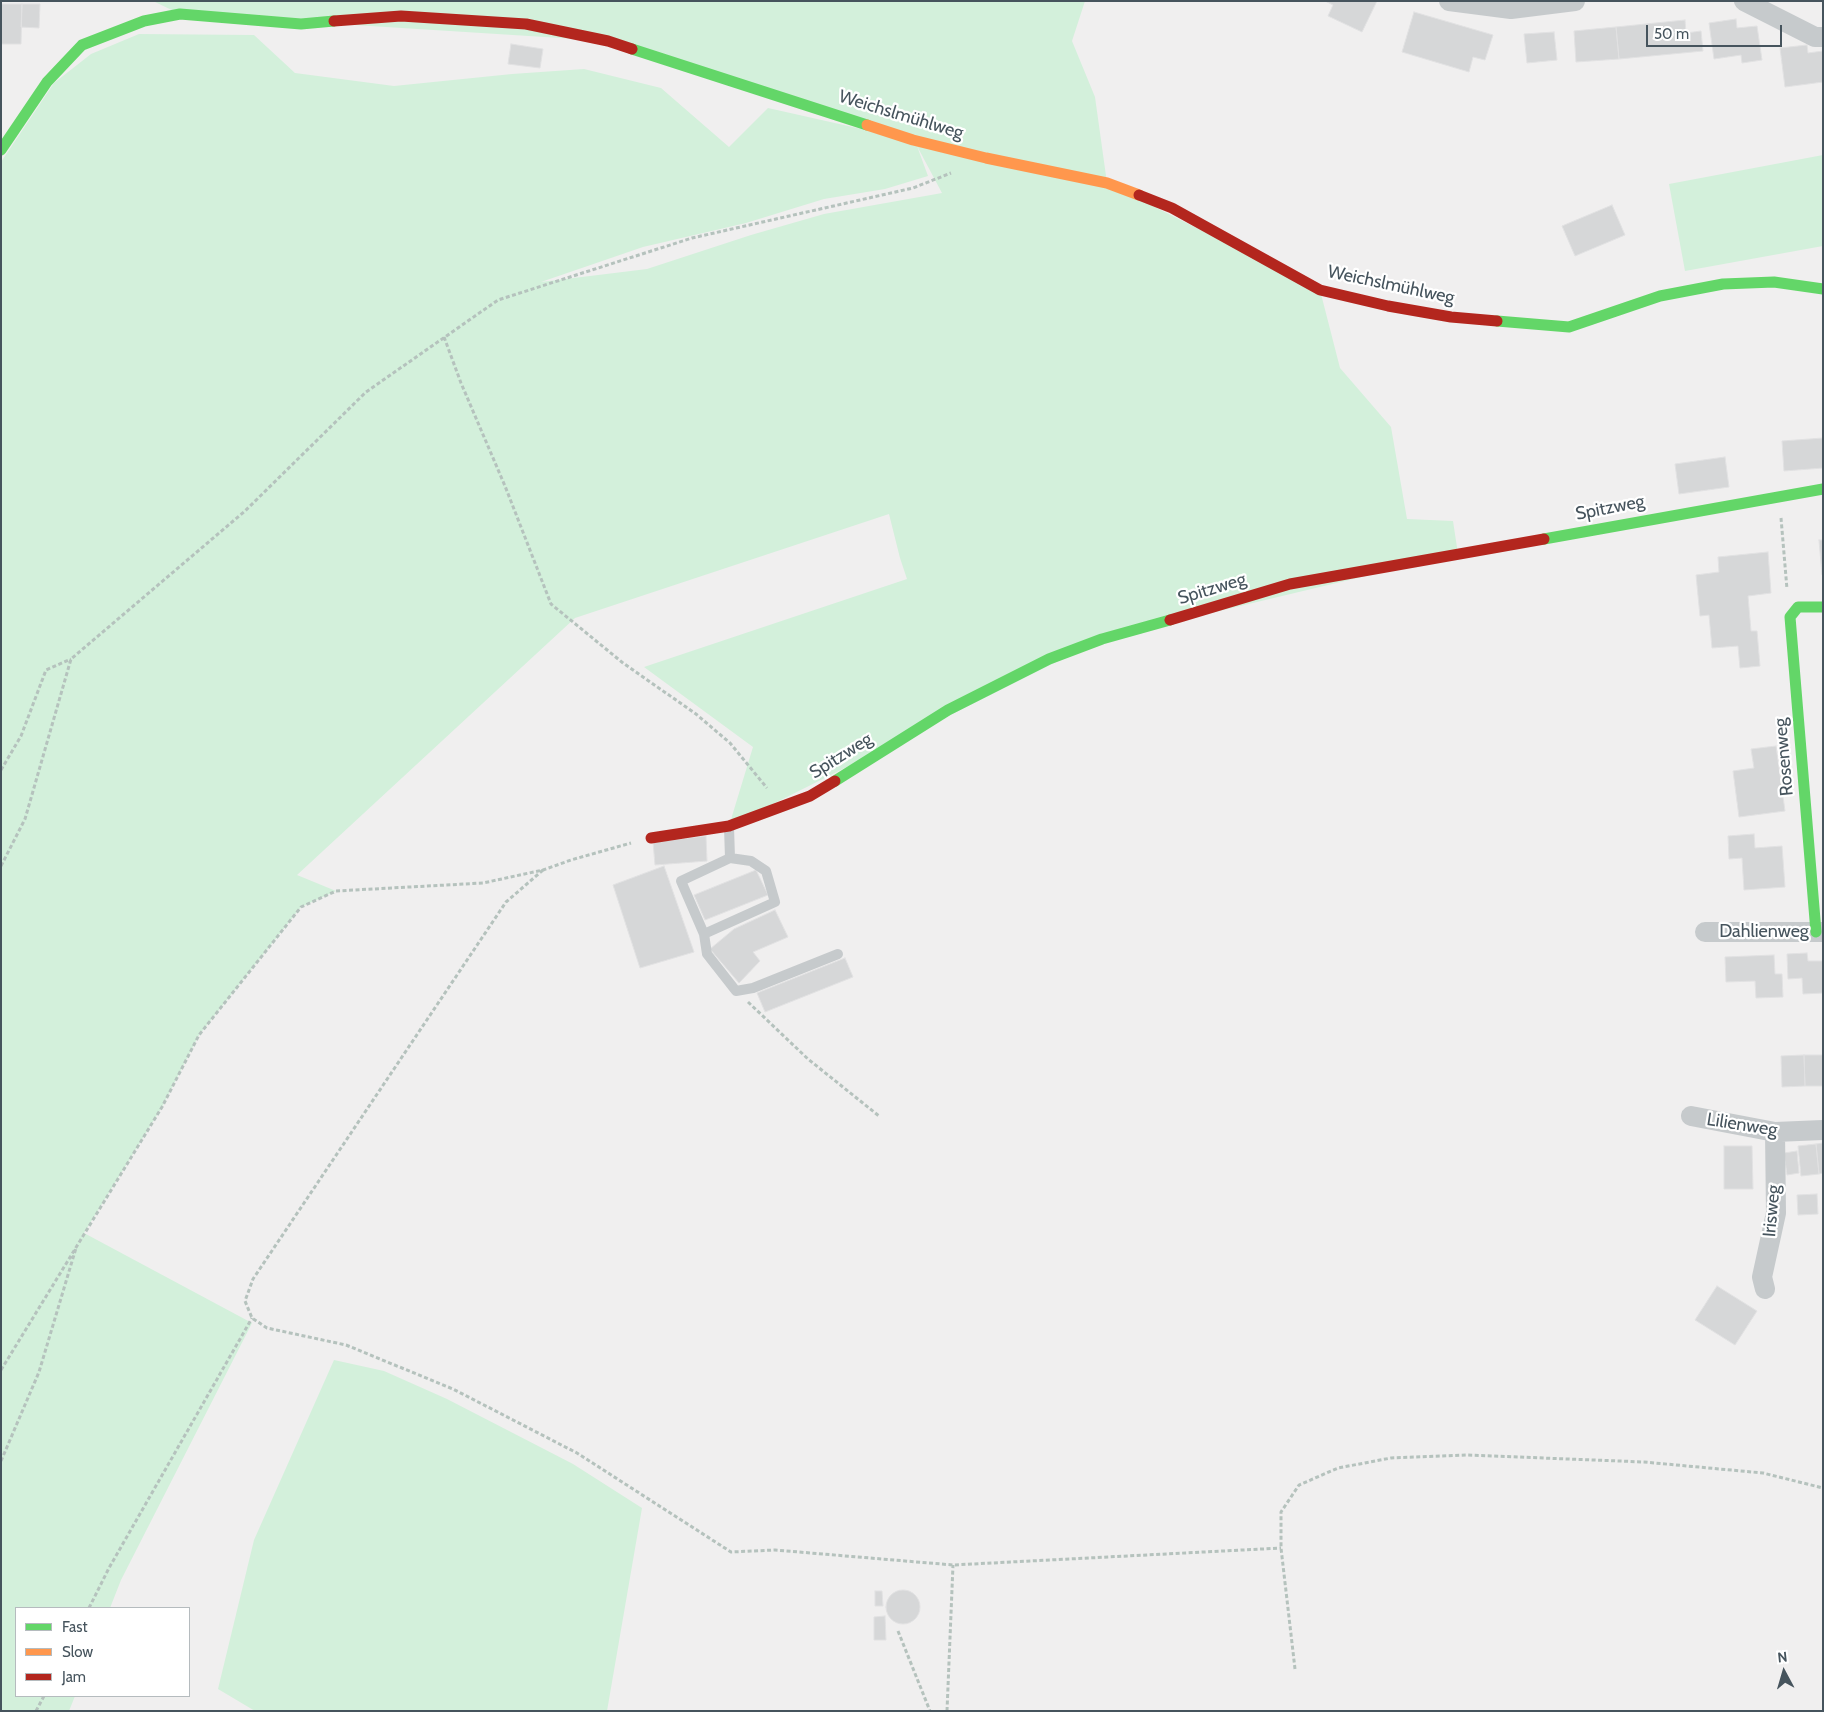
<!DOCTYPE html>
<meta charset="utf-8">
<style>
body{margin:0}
#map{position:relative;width:1824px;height:1712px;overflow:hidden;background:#f0efef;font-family:Cabin,sans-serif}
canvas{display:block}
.frame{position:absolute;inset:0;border:2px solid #46545d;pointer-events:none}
.legend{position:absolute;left:15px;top:1607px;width:175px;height:90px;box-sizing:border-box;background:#fff;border:1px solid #b5bbbe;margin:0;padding:6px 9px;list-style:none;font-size:15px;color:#46545d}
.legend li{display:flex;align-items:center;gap:10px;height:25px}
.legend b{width:25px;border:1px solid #b5bbbe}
.north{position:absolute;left:1759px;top:1647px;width:50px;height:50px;-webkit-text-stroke:4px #fff;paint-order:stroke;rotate:354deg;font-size:14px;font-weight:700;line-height:20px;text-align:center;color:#46545d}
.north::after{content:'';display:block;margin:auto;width:18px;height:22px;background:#46545d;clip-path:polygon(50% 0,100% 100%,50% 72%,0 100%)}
.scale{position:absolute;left:1646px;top:25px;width:136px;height:22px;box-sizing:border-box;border:2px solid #46545d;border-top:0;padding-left:6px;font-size:15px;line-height:18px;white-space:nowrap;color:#46545d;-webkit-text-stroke:4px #fff;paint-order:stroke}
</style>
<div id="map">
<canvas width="1824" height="1712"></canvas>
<div class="frame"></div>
<ul class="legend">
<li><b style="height:6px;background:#63d668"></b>Fast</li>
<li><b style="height:6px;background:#ff974d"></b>Slow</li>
<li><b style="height:6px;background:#b3261e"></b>Jam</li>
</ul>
<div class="north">N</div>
<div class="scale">50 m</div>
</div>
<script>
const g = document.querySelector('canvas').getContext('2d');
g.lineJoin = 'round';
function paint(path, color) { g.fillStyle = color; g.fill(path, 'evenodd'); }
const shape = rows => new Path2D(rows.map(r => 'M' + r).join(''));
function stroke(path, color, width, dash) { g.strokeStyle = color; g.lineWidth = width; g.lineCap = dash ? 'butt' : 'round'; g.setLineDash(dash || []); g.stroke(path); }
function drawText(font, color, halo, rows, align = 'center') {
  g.font = font + ' Cabin,sans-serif'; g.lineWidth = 4.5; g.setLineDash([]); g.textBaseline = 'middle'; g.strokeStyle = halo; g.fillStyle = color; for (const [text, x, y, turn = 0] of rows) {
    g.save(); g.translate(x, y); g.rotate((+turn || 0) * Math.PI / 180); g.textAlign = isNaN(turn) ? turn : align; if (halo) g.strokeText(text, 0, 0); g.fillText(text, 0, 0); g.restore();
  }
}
paint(shape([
 [153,1,1085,1,1072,41,1095,97,1107,183,1320,290,1340,368,1391,427,1407,519,1453,521,1458,554,1102,639,729,826,753,747,644,667,907,579,900,558,889,514,575,618,297,875,336,891,301,907,199,1035,162,1107,84,1233,252,1323,121,1580,110,1608,16,1608,16,1696,75,1696,69,1711,1,1711,1,162,54,83,91,54,139,34,254,35,295,73,394,86,512,74,584,69,661,88,729,147,768,108,906,139,608,41,180,14],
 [917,146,942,193,824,214,751,235,647,269,541,282,643,247,746,223,824,199,885,189,928,176],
 [1823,155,1823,246,1685,271,1669,184],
 [334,1360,384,1371,447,1399,573,1464,642,1508,607,1711,255,1711,218,1689,254,1540]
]), '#d3f0db');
const building = shape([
 [1325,1,1377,1,1362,32,1328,16,1333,5,1325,1],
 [1,4,22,4,21,44,1,44,1,4],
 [22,4,40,4,39,28,21,27,22,4],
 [1414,12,1493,35,1485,60,1473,57,1469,72,1402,52,1414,12],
 [1736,19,1737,28,1757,26,1762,60,1742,63,1741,55,1714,59,1709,23,1736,19],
 [1685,20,1686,33,1701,31,1703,51,1619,59,1616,27,1685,20],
 [1616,27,1619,59,1576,62,1574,31,1616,27],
 [1554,32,1557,60,1527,63,1524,34,1554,32],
 [511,44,543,49,540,68,508,64,511,44],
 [1807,45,1808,53,1823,51,1823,82,1785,87,1780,48,1807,45],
 [1612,205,1625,235,1575,256,1562,226,1612,205],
 [1823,438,1823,468,1784,471,1782,441,1823,438],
 [1725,457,1729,487,1679,494,1675,464,1725,457],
 [1819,540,1823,540,1823,575,1822,575,1819,540],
 [1768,552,1771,593,1748,596,1751,631,1757,631,1760,666,1740,668,1738,646,1712,648,1709,615,1700,616,1696,575,1719,572,1718,557,1768,552],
 [1776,746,1785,811,1739,817,1733,771,1754,768,1751,749,1776,746],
 [1754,834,1755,848,1782,846,1785,887,1744,890,1742,858,1729,859,1728,836,1754,834],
 [706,836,707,861,655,865,653,842,706,836],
 [664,866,694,952,640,968,613,885,664,866],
 [756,870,768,895,705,920,694,895,756,870],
 [775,910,788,937,753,952,760,961,739,983,710,949,734,929,775,910],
 [1807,953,1808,961,1823,961,1823,993,1803,994,1802,978,1788,979,1787,954,1807,953],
 [1774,955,1775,974,1782,974,1783,997,1756,998,1755,981,1726,982,1725,957,1774,955],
 [845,958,853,977,765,1012,757,993,845,958],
 [1804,1055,1823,1055,1823,1086,1805,1086,1804,1055],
 [1804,1055,1805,1086,1782,1087,1781,1056,1804,1055],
 [1823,1143,1823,1173,1819,1174,1816,1144,1823,1143],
 [1816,1144,1819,1174,1801,1176,1798,1146,1816,1144],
 [1724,1146,1752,1146,1753,1189,1724,1189,1724,1146],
 [1797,1151,1799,1173,1787,1175,1784,1153,1797,1151],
 [1817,1194,1818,1214,1798,1215,1797,1195,1817,1194],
 [1717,1286,1757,1311,1735,1345,1695,1320,1717,1286],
 '886 1607a17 17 0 1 1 34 0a17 17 0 1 1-34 0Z',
 [875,1591,882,1591,883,1606,875,1606,875,1591],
 [885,1616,886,1640,874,1640,874,1617,885,1616]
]);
paint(building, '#d6d7d8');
stroke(building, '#e1e1e2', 1);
stroke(shape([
 [444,337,461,383,505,486,551,604,623,663,696,714,730,743,767,788],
 [1781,518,1787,589],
 [1,770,21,736,46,670,71,659],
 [1,866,25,819,71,659,245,511,366,392,498,300,692,238,913,188,951,173],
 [543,870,506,902,253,1279,245,1301,252,1318,267,1328,346,1345,453,1389,577,1453,731,1552,775,1550,953,1565,1281,1548],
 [748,1002,808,1059,879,1116],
 [1,1370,162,1107,199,1035,301,907,336,891,483,883,543,870,571,860,631,843],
 [1,1461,39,1372,76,1248],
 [89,1608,109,1568,252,1318],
 [898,1631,930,1711],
 [1295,1669,1281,1548,1281,1512,1299,1485,1338,1468,1391,1458,1467,1455,1644,1462,1763,1473,1823,1488],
 [36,1711,44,1696],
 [947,1711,953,1565]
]), '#b5c2bd', 3, [4, 2.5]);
stroke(shape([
 [730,858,681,881,704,934,707,954,736,991,753,988,838,954],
 [704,934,775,902,766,871,751,861,730,858,729,827]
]), '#c6cacc', 10);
stroke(shape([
 [1449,1,1511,9,1575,1],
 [1744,1,1815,37,1823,37],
 [1705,932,1823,932],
 [1691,1116,1775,1132,1823,1130],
 [1765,1289,1762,1277,1776,1213,1775,1132]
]), '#c6cacc', 20);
stroke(shape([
 [632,49,867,125],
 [1,150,47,82,82,45,144,21,180,14,301,24,334,21],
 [1497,321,1569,327,1660,296,1723,284,1774,282,1823,289],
 [1544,539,1823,489],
 [835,781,948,710,1049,659,1102,639,1170,620],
 [1816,932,1790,617,1798,607,1823,607]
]), '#63d668', 11);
stroke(shape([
 [867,125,913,140,986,158,1107,183,1139,195]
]), '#ff974d', 11);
stroke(shape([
 [334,21,401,16,526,24,608,41,632,49],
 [1139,195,1172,208,1320,290,1388,306,1451,317,1497,321],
 [1170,620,1290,584,1544,539],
 [651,838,729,826,810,796,835,781]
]), '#b3261e', 11);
drawText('18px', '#46545d', '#fff', [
 ["Weichslmühlweg",901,115,17],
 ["Weichslmühlweg",1391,285,12],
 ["Spitzweg",1610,508,-11],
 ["Spitzweg",1212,589,-17],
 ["Spitzweg",841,756,-32],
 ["Rosenweg",1784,757,-95],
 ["Dahlienweg",1764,932],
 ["Lilienweg",1742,1125,9],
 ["Irisweg",1772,1211,-85]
]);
</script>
